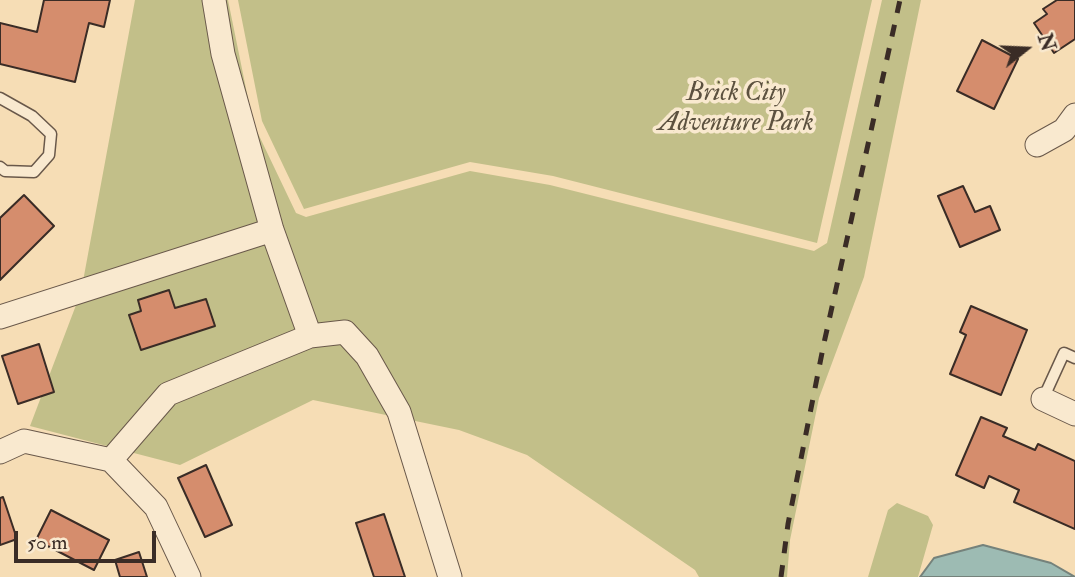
<!DOCTYPE html>
<style>
body{margin:0}
#map{position:relative;width:1075px;height:577px;overflow:hidden;background:#f6ddb5;font-family:"IM FELL Double Pica",serif}
canvas{display:block}
.north{position:absolute;left:991px;top:14px;width:70px;height:70px;-webkit-text-stroke:5px #f9e9cf;paint-order:stroke;rotate:72deg;font-size:19px;font-weight:700;line-height:28px;text-align:center;color:#3a2c26}
.north::after{content:'';display:block;margin:auto;width:24px;height:32px;background:#3a2c26;clip-path:polygon(50% 0,100% 100%,50% 72%,0 100%)}
.scale{position:absolute;left:14px;top:531px;width:142px;height:32px;box-sizing:border-box;border:4px solid #3a2c26;border-top:0;padding-left:9px;font-size:21px;line-height:24px;white-space:nowrap;color:#3a2c26;-webkit-text-stroke:5px #f9e9cf;paint-order:stroke}
</style>
<div id="map">
<canvas width="1075" height="577"></canvas>
<div class="north">N</div>
<div class="scale">50 m</div>
</div>
<script>
const g = document.querySelector('canvas').getContext('2d');
g.lineJoin = 'round';
function paint(path, color) { g.fillStyle = color; g.fill(path, 'evenodd'); }
const shape = rows => new Path2D(rows.map(r => 'M' + r).join(''));
function stroke(path, color, width, dash) { g.strokeStyle = color; g.lineWidth = width; g.lineCap = dash ? 'butt' : 'round'; g.setLineDash(dash || []); g.stroke(path); }
function drawText(font, color, halo, rows, align = 'center') {
  g.font = font + ' "IM FELL Double Pica",serif'; g.lineWidth = 7; g.setLineDash([]); g.textBaseline = 'middle'; g.strokeStyle = halo; g.fillStyle = color; for (const [text, x, y, turn = 0] of rows) {
    g.save(); g.translate(x, y); g.rotate((+turn || 0) * Math.PI / 180); g.textAlign = isNaN(turn) ? turn : align; if (halo) g.strokeText(text, 0, 0); g.fillText(text, 0, 0); g.restore();
  }
}
paint(shape([
 [135,0,228,0,253,123,296,213,306,217,470,171,550,185,814,251,827,243,882,0,921,0,864,277,819,398,790,540,787,577,699,577,695,570,527,455,459,430,313,400,180,465,30,426,81,292],
 [238,0,872,0,817,243,553,176,470,162,304,209,262,121],
 [897,503,928,516,933,525,918,577,868,577,888,510]
]), '#c2bf89');
const water = shape([
 [983,545,1051,563,1075,577,920,577,934,558,983,545]
]);
paint(water, '#9dbbb3');
stroke(water, '#75827b', 2);
const building = shape([
 [44,0,110,0,104,27,89,23,75,82,0,64,0,23,37,32,44,0],
 [1057,0,1075,0,1075,39,1054,53,1034,23,1047,14,1043,9,1057,0],
 [982,40,1018,59,994,109,957,91,982,40],
 [963,186,975,212,990,206,1000,230,960,247,938,196,963,186],
 [24,195,54,226,0,280,0,218,24,195],
 [169,290,175,308,206,299,215,326,141,350,129,315,141,311,138,300,169,290],
 [971,306,1027,330,1001,395,950,374,966,335,960,332,971,306],
 [39,344,54,392,18,404,2,356,39,344],
 [981,417,1007,428,1003,436,1035,450,1038,444,1075,461,1075,529,1014,502,1019,490,989,476,984,488,956,475,981,417],
 [206,465,232,525,205,537,178,478,206,465],
 [3,497,17,539,0,545,0,498,3,497],
 [51,510,109,540,94,570,36,540,51,510],
 [384,514,405,577,374,577,356,523,384,514],
 [139,552,147,577,120,577,115,560,139,552]
]);
paint(building, '#d58d6d');
stroke(building, '#3a2c26', 2);
const lane = shape([
 [0,98,32,116,51,134,49,155,34,172,5,171,0,167],
 [1043,399,1064,353,1075,358]
]);
const street = shape([
 [1037,145,1064,130,1075,115],
 [0,317,272,230],
 [310,336,345,332,367,356,399,412,450,577],
 [1043,399,1075,414],
 [0,452,24,441,111,460,156,507,189,577],
 [111,460,168,394,310,336,272,230,223,54,214,0]
]);
stroke(lane, '#69584a', 13);
stroke(street, '#69584a', 25);
stroke(lane, '#f9e9cf', 10);
stroke(street, '#f9e9cf', 23);
stroke(shape([
 [781,577,788,524,824,343,900,0]
]), '#3a2c26', 5, [12, 12]);
drawText('italic 26px', '#5c513f', '#f9e9cf', [
 ["Brick City",736,94],
 ["Adventure Park",736,124]
]);
</script>
